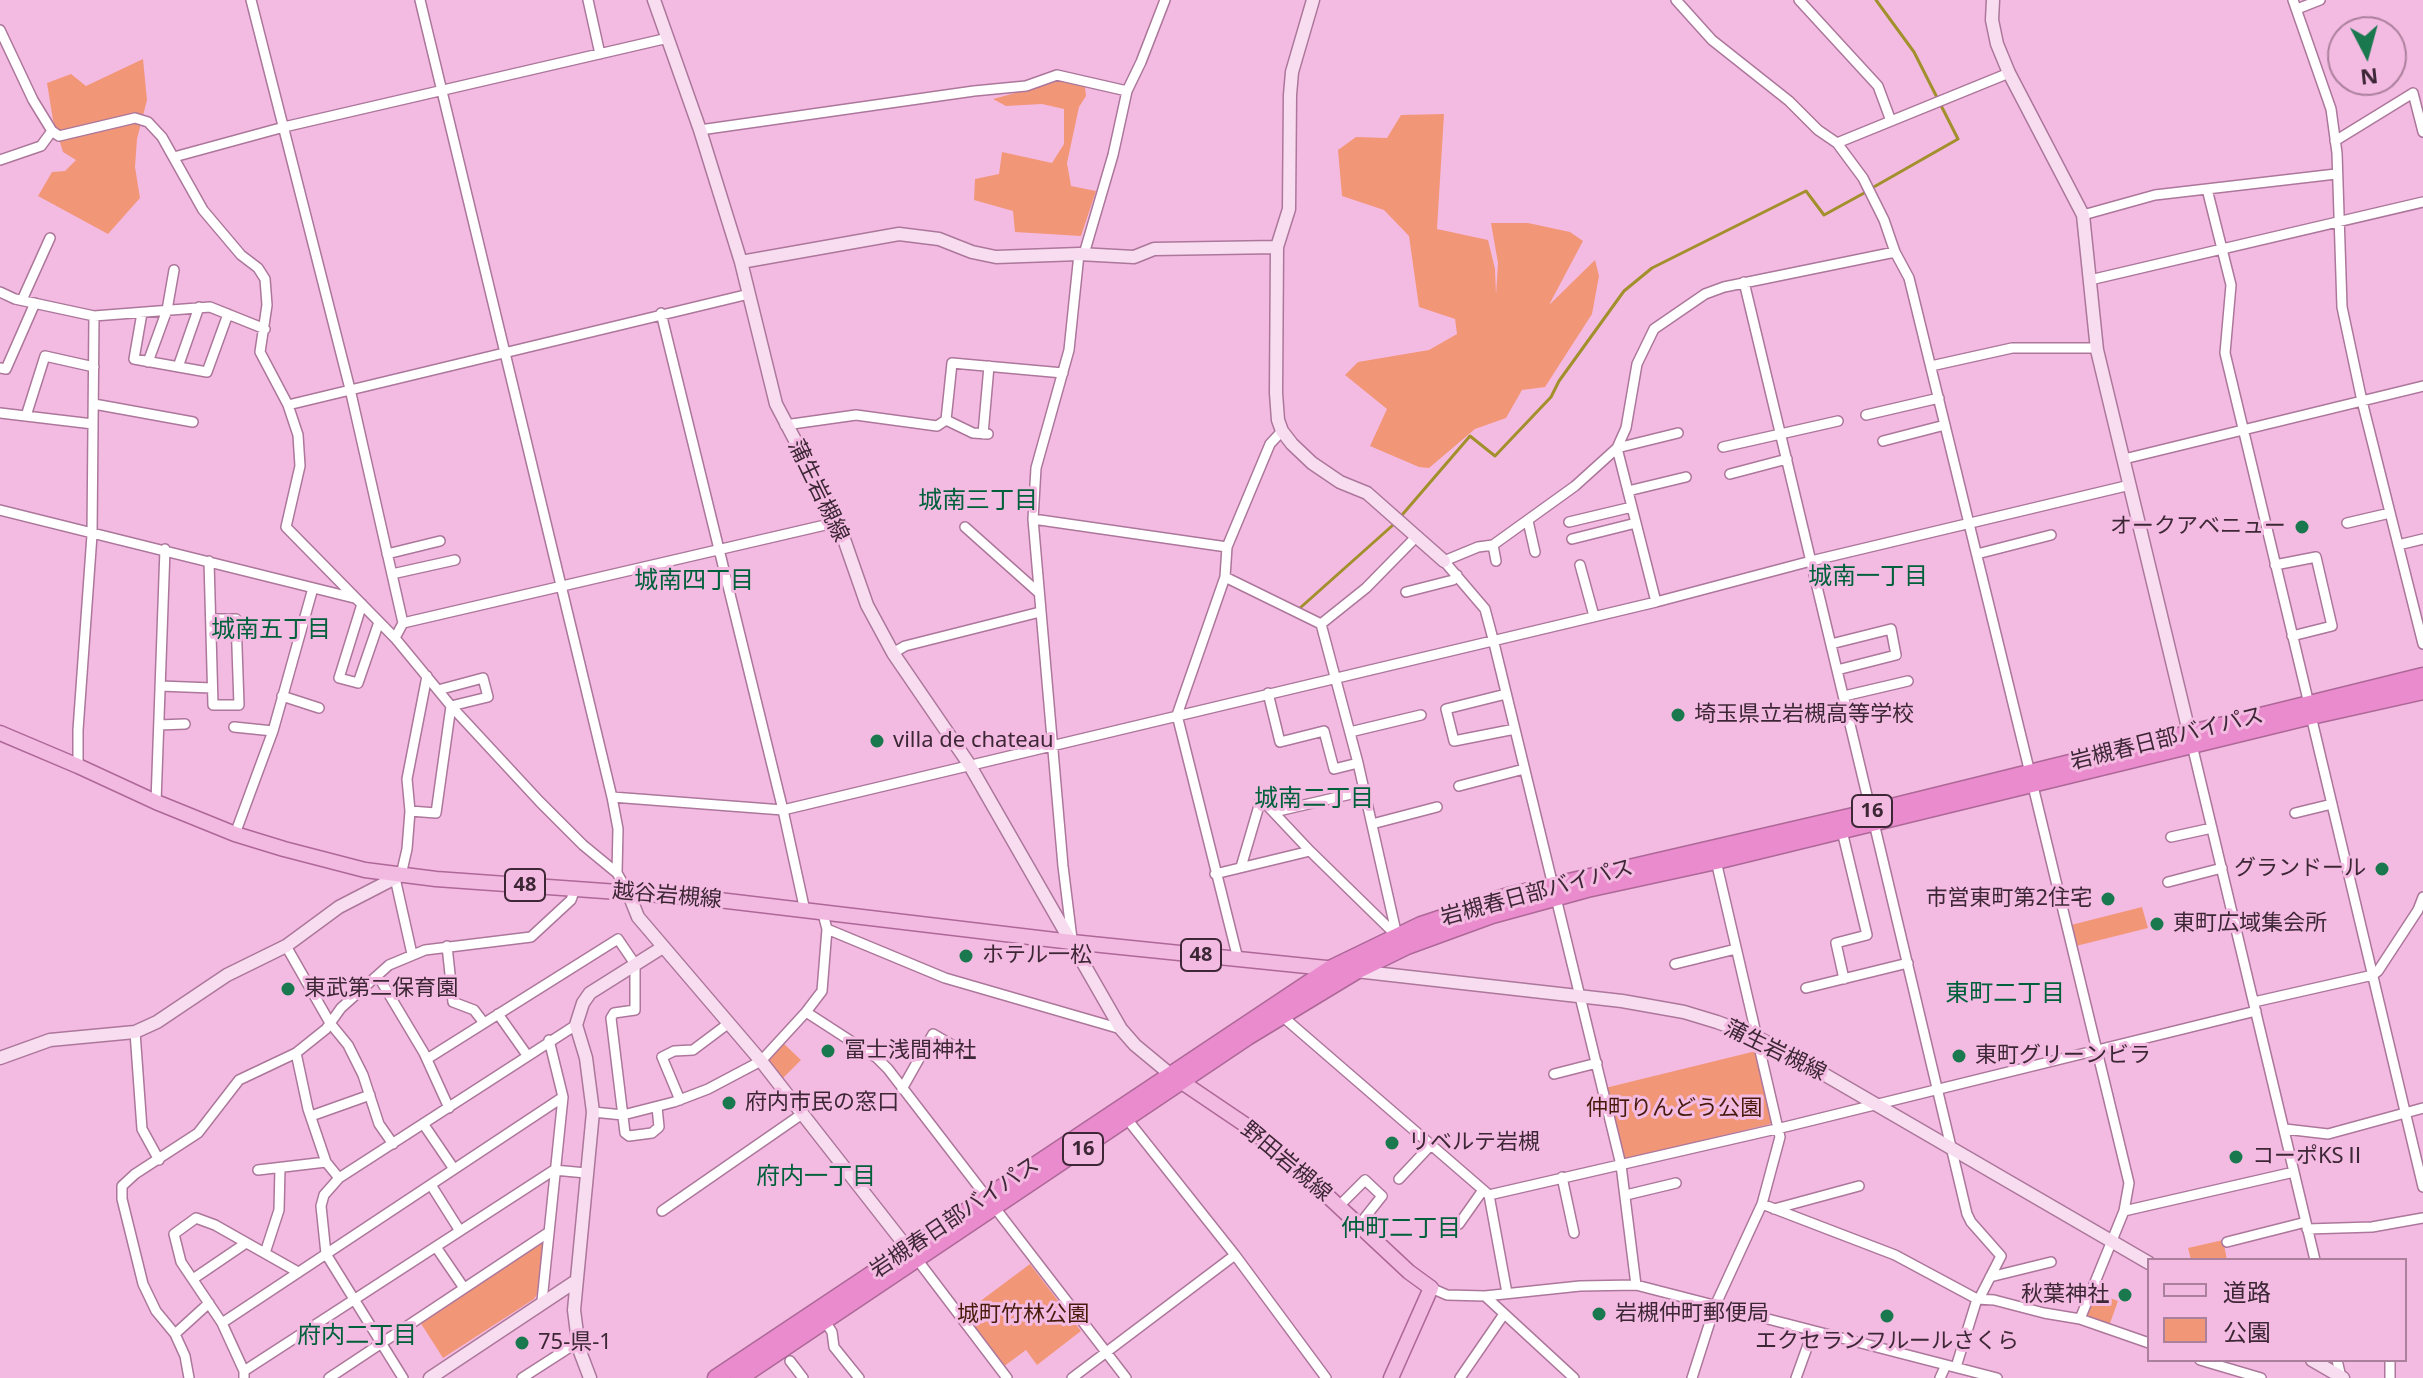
<!DOCTYPE html>
<meta charset="utf-8">
<style>
body{margin:0}
#map{position:relative;width:2423px;height:1378px;overflow:hidden;background:#f4bbe2;font-family:"Noto Sans","Noto Sans JP",sans-serif}
canvas{display:block}
.legend{position:absolute;left:2147px;top:1258px;width:260px;height:104px;box-sizing:border-box;background:#f4bbe2;border:2px solid #ab809d;margin:0;padding:10px 14px;list-style:none;font-size:24px;color:#3d2736}
.legend li{display:flex;align-items:center;gap:16px;height:40px}
.legend b{width:40px;border:2px solid #ab809d}
.north{position:absolute;left:2327px;top:16px;width:80px;height:80px;box-sizing:border-box;background:#f4bbe2;border:2px solid #ab809d;border-radius:50%;rotate:174deg;font-size:22px;font-weight:700;line-height:32px;text-align:center;color:#3d2736}
.north::after{content:'';display:block;margin:auto;width:28px;height:36px;background:#19784e;clip-path:polygon(50% 0,100% 100%,50% 72%,0 100%)}
</style>
<div id="map">
<canvas width="2423" height="1378"></canvas>
<ul class="legend">
<li><b style="height:10px;background:#f2b9e1"></b>道路</li>
<li><b style="height:22px;background:#f29678"></b>公園</li>
</ul>
<div class="north">N</div>
</div>
<script>
const g = document.querySelector('canvas').getContext('2d');
g.lineJoin = 'round';
function paint(path, color) { g.fillStyle = color; g.fill(path, 'evenodd'); }
const shape = rows => new Path2D(rows.map(r => 'M' + r).join(''));
function stroke(path, color, width, dash) { g.strokeStyle = color; g.lineWidth = width; g.lineCap = dash ? 'butt' : 'round'; g.setLineDash(dash || []); g.stroke(path); }
function drawText(font, color, halo, rows, align = 'center') {
  g.font = font + ' "Noto Sans","Noto Sans JP",sans-serif'; g.lineWidth = 6; g.setLineDash([]); g.textBaseline = 'middle'; g.strokeStyle = halo; g.fillStyle = color; for (const [text, x, y, turn = 0] of rows) {
    g.save(); g.translate(x, y); g.rotate((+turn || 0) * Math.PI / 180); g.textAlign = isNaN(turn) ? turn : align; if (halo) g.strokeText(text, 0, 0); g.fillText(text, 0, 0); g.restore();
  }
}
paint(shape([
 [143,59,147,100,137,139,135,167,140,198,108,234,38,196,52,172,65,171,76,160,63,152,53,120,47,83,71,74,86,86],
 [1059,81,1085,87,1086,96,1079,107,1067,163,1071,186,1096,191,1081,236,1015,232,1013,211,974,200,975,179,999,174,1002,152,1052,163,1064,144,1064,109,1042,104,1006,106,993,99],
 [1444,114,1437,229,1488,240,1495,269,1496,295,1498,263,1491,223,1528,223,1570,232,1583,241,1549,305,1595,260,1599,276,1592,314,1545,387,1522,390,1506,418,1475,429,1429,468,1419,467,1370,446,1387,409,1345,375,1358,362,1429,350,1457,334,1455,319,1419,307,1409,236,1384,210,1342,196,1338,150,1356,137,1387,138,1401,115],
 [2142,907,2148,928,2076,946,2071,925],
 [782,1042,801,1060,783,1078,766,1058],
 [1756,1051,1773,1120,1770,1124,1626,1159,1622,1158,1605,1088],
 [2223,1240,2227,1260,2191,1260,2188,1248],
 [540,1243,544,1245,539,1291,534,1299,443,1358,420,1322],
 [1030,1264,1081,1331,1037,1365,1026,1350,1003,1367,963,1314],
 [2094,1292,2118,1301,2109,1326,2087,1318,2085,1313]
]), '#f29678');
stroke(shape([
 [1872,188,1958,139,1914,52,1876,0],
 [1402,515,1470,436,1495,456,1551,397,1559,381,1624,291,1652,268,1806,191,1824,215,1866,192],
 [1300,608,1393,525]
]), '#a2902d', 3);
const street = shape([
 [251,0,350,389,403,623,395,638],
 [420,0,612,797,618,829,617,873],
 [588,0,600,54],
 [1676,0,1712,40,1789,101,1818,130,1837,143,1863,178,1884,220,1895,252,1909,278,2030,773],
 [1799,0,1878,86,1891,121],
 [2293,0,2331,109,2337,153,2342,307,2362,401,2423,644],
 [2297,9,2320,0],
 [0,30,33,100,52,131,59,136,135,118,148,122,162,137,203,210,241,255,258,268,265,279,267,305,260,352,288,405,298,435,300,466,286,527,395,638,451,706,540,802,583,845,617,873,628,892],
 [700,130,974,91,1026,86,1057,75,1127,91],
 [2335,141,2413,93,2423,132],
 [1837,143,2009,73],
 [174,157,284,127,668,38],
 [0,160,41,146,52,131],
 [2207,189,2231,285,2225,353,2309,704],
 [2083,215,2155,195,2336,174],
 [1084,254,1113,155,1127,91,1141,62,1165,0],
 [2090,280,2423,202],
 [1744,282,1871,812],
 [0,292,15,299,94,316,210,307,265,329],
 [22,300,50,238],
 [142,313,134,359,207,372,228,314],
 [661,313,783,810,805,911],
 [148,362,167,310,174,270],
 [1931,366,2012,348,2097,348],
 [178,367,199,307],
 [0,368,6,369,35,303],
 [94,404,193,422],
 [288,405,749,294],
 [0,413,93,424],
 [1866,415,1939,398],
 [26,416,45,356,94,367],
 [946,420,973,433,988,434],
 [785,425,856,415,937,426,946,420,952,363,1063,373],
 [983,434,989,366],
 [1883,441,1945,425],
 [1723,447,1838,421],
 [1617,448,1656,602],
 [1617,448,1678,433],
 [2124,459,2423,386],
 [1730,474,1787,459],
 [1628,491,1686,477],
 [0,510,354,598],
 [1033,519,1227,547],
 [1528,521,1535,552],
 [1569,522,1632,507],
 [2347,523,2390,513],
 [965,527,1039,593],
 [1572,539,1636,523],
 [1493,545,1496,561],
 [2398,545,2423,539],
 [387,554,440,541],
 [1977,554,2051,535],
 [209,561,213,705,239,705,236,619,211,619],
 [1580,565,1594,616],
 [2275,565,2316,557,2332,626,2292,636],
 [392,574,455,560],
 [1225,577,1321,624,1358,763,1397,936],
 [1406,592,1453,580,1457,575],
 [362,604,339,678,358,683,379,622],
 [403,623,838,522],
 [1321,624,1366,588,1417,536],
 [1831,644,1891,629,1896,655,1837,670],
 [893,653,905,646,1040,612],
 [160,686,212,688],
 [1268,693,1280,742,1324,731,1334,769,1358,763],
 [1506,694,1446,709,1454,741,1515,729],
 [282,696,319,708],
 [1844,696,1908,681],
 [2311,716,2423,1187],
 [159,725,185,724],
 [234,727,273,731],
 [1350,732,1421,715],
 [2192,745,2315,1260],
 [78,766,78,730,92,535,94,316],
 [1459,786,1524,769],
 [2033,786,2129,1183,2124,1211,2080,1319],
 [612,797,783,810,1656,602,1811,561,2130,485],
 [156,802,165,549],
 [410,811,436,813,451,706,488,697,483,678,438,690],
 [1274,812,1364,791],
 [2295,813,2332,804],
 [1874,823,1967,1214,1971,1222,2001,1256,1979,1299],
 [1372,824,1437,807],
 [1842,831,1867,935,1836,943,1844,979],
 [235,834,273,731,313,588],
 [2171,837,2212,828],
 [1241,867,1261,799,1310,851],
 [1215,874,1310,851,1397,936],
 [401,875,407,849,410,811,407,779,427,676],
 [395,878,412,954],
 [2168,882,2222,868],
 [827,929,945,978,1121,1029],
 [1072,939,1063,866,1033,519,1036,468,1069,350,1079,254],
 [286,946,330,1023,348,1045,363,1075,379,1124,393,1144],
 [447,946,453,1002,474,1010,484,1023],
 [1238,959,1177,715,1225,577,1227,547,1270,444,1282,431],
 [1675,964,1736,949],
 [378,976,424,1053,449,1108],
 [1806,988,1908,963],
 [2254,1002,2373,975,2378,971,2418,910,2423,897],
 [806,1012,877,1058,888,1069,1126,1378],
 [498,1014,527,1055],
 [1282,1016,1489,1195,1507,1293],
 [135,1032,142,1129,159,1160],
 [296,1053,308,1109,326,1162,339,1178],
 [427,1059,618,939,635,964,635,1010,614,1013,611,1018,625,1133,629,1136,652,1133,659,1127,657,1107],
 [1554,1074,1597,1063],
 [902,1089,933,1034,952,1045],
 [680,1100,662,1057,674,1051,693,1050,729,1023],
 [593,1112,623,1115,674,1102,708,1089,761,1061,806,1012,822,991,827,929,823,914],
 [311,1116,370,1095],
 [1127,1119,1235,1255,1326,1378],
 [424,1125,454,1169],
 [2285,1129,2328,1134,2423,1108],
 [258,1170,326,1162],
 [1562,1177,1574,1233],
 [1399,1179,1431,1145],
 [431,1185,460,1231],
 [1489,1195,1789,1126,2256,1011],
 [1626,1195,1676,1183],
 [1762,1204,1895,1255,1977,1299,1994,1300,2044,1313,2080,1319,2149,1343],
 [1339,1206,1365,1180,1382,1196,1359,1225],
 [1774,1209,1859,1186],
 [662,1211,802,1114],
 [2124,1211,2294,1172],
 [1459,1224,1483,1190],
 [2307,1229,2372,1227,2423,1218],
 [2227,1242,2306,1222],
 [436,1247,464,1288],
 [265,1253,279,1210,280,1168],
 [916,1258,1007,1378],
 [1990,1277,2051,1262],
 [193,1279,246,1243],
 [1636,1285,1621,1165,1493,639,1485,609,1444,561,1478,547,1493,545,1575,486,1617,448,1626,428,1637,364,1654,329,1705,294,1724,287,1895,252],
 [1431,1288,1447,1295,1485,1296,1580,1286,1636,1285,1997,1378],
 [1485,1296,1574,1378],
 [542,1301,563,1097,549,1040],
 [824,1320,832,1332,834,1347,859,1378],
 [222,1323,563,1097],
 [175,1334,209,1303],
 [2200,1360,2261,1378],
 [2337,1360,2341,1377],
 [2390,1360,2390,1378],
 [790,1361,803,1378],
 [1956,1367,1977,1299],
 [244,1371,554,1170,586,1173],
 [189,1378,185,1356,175,1334,156,1311,143,1284,122,1199,122,1186,135,1174,198,1133,239,1080,296,1053,326,1029,341,1008,389,965,425,950,531,937,571,900,575,889],
 [244,1378,244,1371,222,1323,181,1262,174,1234,196,1218,215,1225,298,1272],
 [329,1378,549,1232],
 [403,1378,326,1254,321,1206,324,1195,339,1178,576,1025],
 [522,1378,578,1342],
 [1072,1378,1235,1255],
 [1460,1378,1504,1314],
 [1692,1378,1715,1306,1762,1204,1780,1137,1716,861],
 [1796,1378,1813,1331],
 [1940,1378,1946,1365]
]);
const secondary = shape([
 [654,0,700,130,741,262,776,404,838,522,867,605,893,653,969,764,1121,1029,1135,1045,1170,1074],
 [1313,0,1292,72,1290,95,1289,209,1277,247,1276,393,1278,420,1282,431,1292,444,1312,463,1340,482,1367,493,1444,561],
 [1993,0,1992,20,1997,44,2009,73,2083,215,2097,350,2191,740],
 [741,262,899,234,939,239,972,252,996,257,1079,254,1134,257,1154,249,1277,247],
 [628,892,638,917,761,1061,912,1254],
 [1356,971,1622,1001,1684,1012,1717,1022,1755,1036,1796,1058,2149,1263],
 [0,1058,50,1040,135,1032,157,1022,227,975,286,946,339,907,401,875],
 [2312,1360,2343,1378],
 [430,1378,576,1281],
 [590,1378,579,1349,574,1310,593,1112,586,1058,576,1025,583,1003,590,993,663,947]
]);
const primary = shape([
 [0,733,78,766,156,802,235,834,284,849,365,870,436,879,702,898,1072,942,1336,969],
 [1173,1076,1247,1126,1303,1173,1409,1272,1431,1288,1391,1378]
]);
const highway = shape([
 [716,1378,1330,969,1421,925,1508,896,1871,812,2423,676],
 [739,1378,1247,1037,1356,971,1407,946,1492,915,1587,889,1716,861,2311,716,2423,691]
]);
stroke(street, '#ac779b', 12);
stroke(secondary, '#ac779b', 15);
stroke(primary, '#ad6898', 17);
stroke(highway, '#ad6898', 19);
stroke(street, '#fff', 9);
stroke(secondary, '#f8dcf0', 12);
stroke(primary, '#f2b9e1', 14);
stroke(highway, '#e98bcd', 16);
for (const [x, y, r, color] of [
 [2302,527,8,"#19784e"],
 [1678,715,8,"#19784e"],
 [877,741,8,"#19784e"],
 [2382,869,8,"#19784e"],
 [2108,899,8,"#19784e"],
 [2157,924,8,"#19784e"],
 [966,956,8,"#19784e"],
 [288,989,8,"#19784e"],
 [828,1051,8,"#19784e"],
 [1959,1056,8,"#19784e"],
 [729,1103,8,"#19784e"],
 [1392,1143,8,"#19784e"],
 [2236,1157,8,"#19784e"],
 [2125,1295,8,"#19784e"],
 [1599,1314,8,"#19784e"],
 [1887,1316,8,"#19784e"],
 [522,1343,8,"#19784e"]
]) { const dot = new Path2D(); dot.arc(x, y, r, 0, 2 * Math.PI); g.fillStyle = color; g.fill(dot); stroke(dot, '#f4bbe2', 3); }
for (const [x, y, w] of [
 [1872,811,40],
 [525,885,40],
 [1201,955,40],
 [1083,1149,40]
]) { const box = new Path2D(); box.roundRect(x - w / 2, y - 16, w, 32, 6); g.fillStyle = '#f4bbe2'; g.fill(box); stroke(box, '#3d2736', 2); }
drawText('bold 20px', '#3d2736', null, [
 ["16",1872,811],
 ["48",525,885],
 ["48",1201,955],
 ["16",1083,1149]
]);
drawText('22px', '#3d2736', '#f4bbe2', [
 ["蒲生岩槻線",818,491,64],
 ["岩槻春日部バイパス",2167,739,-14],
 ["岩槻春日部バイパス",1537,893,-15],
 ["越谷岩槻線",667,896,5],
 ["蒲生岩槻線",1775,1051,26],
 ["野田岩槻線",1286,1162,40],
 ["岩槻春日部バイパス",955,1218,-34]
]);
drawText('22px', '#3d2736', '#f4bbe2', [
 ["オークアベニュー",2286,527,"right"],
 ["埼玉県立岩槻高等学校",1694,715],
 ["villa de chateau",893,741],
 ["グランドール",2366,869,"right"],
 ["市営東町第2住宅",2092,899,"right"],
 ["東町広域集会所",2173,924],
 ["ホテル一松",982,956],
 ["東武第二保育園",304,989],
 ["冨士浅間神社",844,1051],
 ["東町グリーンビラ",1975,1056],
 ["府内市民の窓口",745,1103],
 ["リベルテ岩槻",1408,1143],
 ["コーポKSⅡ",2252,1157],
 ["秋葉神社",2109,1295,"right"],
 ["岩槻仲町郵便局",1615,1314],
 ["エクセランフルールさくら",1887,1342,"center"],
 ["75-県-1",538,1343]
], 'left');
drawText('22px', '#461b0c', '#f4bbe2', [
 ["仲町りんどう公園",1674,1109],
 ["城町竹林公園",1023,1315]
]);
drawText('24px', '#00603b', '#f4bbe2', [
 ["城南三丁目",978,501],
 ["城南一丁目",1868,577],
 ["城南四丁目",694,581],
 ["城南五丁目",271,630],
 ["城南二丁目",1314,799],
 ["東町二丁目",2005,994],
 ["府内一丁目",816,1177],
 ["仲町二丁目",1401,1229],
 ["府内二丁目",357,1336]
]);
</script>
